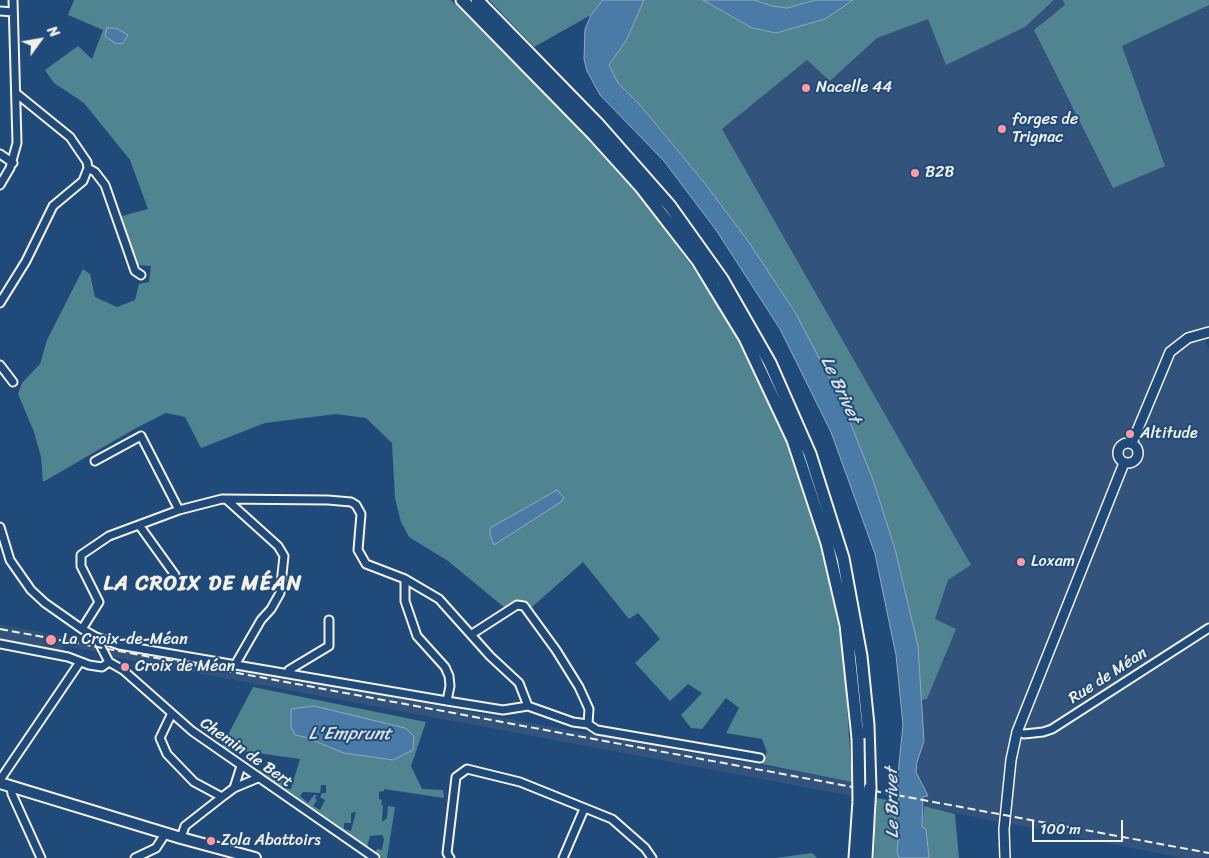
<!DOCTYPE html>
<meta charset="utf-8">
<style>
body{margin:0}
#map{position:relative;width:1209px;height:858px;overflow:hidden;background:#1f4a7a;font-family:Sriracha,sans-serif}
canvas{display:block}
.north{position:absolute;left:15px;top:15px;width:50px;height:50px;-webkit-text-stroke:4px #1f4a7a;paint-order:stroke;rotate:58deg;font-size:14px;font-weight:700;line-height:20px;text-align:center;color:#f4f1e8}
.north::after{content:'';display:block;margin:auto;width:18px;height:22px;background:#f4f1e8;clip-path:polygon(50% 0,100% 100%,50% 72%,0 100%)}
.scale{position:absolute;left:1032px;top:820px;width:91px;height:22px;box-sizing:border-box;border:2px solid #f4f1e8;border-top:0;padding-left:6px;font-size:15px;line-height:18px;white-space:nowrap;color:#f4f1e8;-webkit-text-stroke:4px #1f4a7a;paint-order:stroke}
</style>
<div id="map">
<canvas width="1209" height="858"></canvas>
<div class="north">N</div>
<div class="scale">100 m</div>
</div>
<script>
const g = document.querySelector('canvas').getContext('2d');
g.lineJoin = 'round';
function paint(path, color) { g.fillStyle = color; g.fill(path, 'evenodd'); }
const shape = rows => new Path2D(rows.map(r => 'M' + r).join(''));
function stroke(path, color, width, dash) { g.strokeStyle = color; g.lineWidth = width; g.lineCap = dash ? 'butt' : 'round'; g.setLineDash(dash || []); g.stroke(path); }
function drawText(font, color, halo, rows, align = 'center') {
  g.font = font + ' Sriracha,sans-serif'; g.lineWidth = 4; g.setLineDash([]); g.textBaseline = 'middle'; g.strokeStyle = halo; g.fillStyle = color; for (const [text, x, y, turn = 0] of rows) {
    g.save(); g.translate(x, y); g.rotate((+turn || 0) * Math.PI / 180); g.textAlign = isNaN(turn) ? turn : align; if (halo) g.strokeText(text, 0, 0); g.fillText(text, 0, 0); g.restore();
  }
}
paint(shape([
 [1054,0,1209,0,1209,339,1205,341,1209,349,1209,858,1182,858,1011,824,1013,811,1004,810,1003,823,926,807,927,796,916,772,917,762,924,741,921,700,927,699,935,619,948,580,971,565,722,129,807,60,830,81,877,38,928,18,947,64,1025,27],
 [0,624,91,642,98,652,64,646,63,651,0,640],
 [106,645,852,782,852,796,113,657]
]), '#32547c');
paint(shape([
 [74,0,451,0,525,74,602,152,642,199,688,261,720,308,742,348,785,433,809,503,834,601,844,660,852,782,762,764,767,752,762,739,726,733,739,708,726,698,702,729,691,728,681,715,702,693,688,684,670,701,635,663,660,639,638,613,629,619,583,562,532,607,525,602,518,601,505,608,448,561,409,537,401,522,395,498,392,443,366,418,336,414,265,423,201,448,185,417,166,413,138,427,43,482,41,457,34,432,18,394,22,383,40,364,47,340,83,269,90,274,95,297,117,307,135,300,139,284,149,282,151,266,137,265,122,216,148,209,130,160,84,103,54,83,45,70,78,46,92,59,103,30,68,15],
 [489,0,603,0,591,15,534,47],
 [644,0,703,0,752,28,776,33,825,19,853,0,1054,0,1025,27,946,65,928,19,877,38,830,81,807,60,722,129,971,565,948,580,935,619,956,629,927,699,921,700,918,646,895,549,873,480,703,181,640,105,618,83,609,65,627,39],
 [754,0,816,0,787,8,772,6],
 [1063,0,1209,0,1209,5,1122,46,1165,166,1113,188,1034,30,1065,5],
 [253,687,426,722,411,766,422,789,443,790,444,798,384,789,384,791,379,792,379,799,382,800,381,805,383,805,382,822,387,818,388,806,395,807,387,858,383,858,375,853,377,849,382,850,384,839,382,835,370,836,367,847,290,792,284,790,257,772,258,770,285,773,283,788,291,789,300,759,221,748],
 [321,785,326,785,326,793,322,793,320,797,325,800,320,810,313,806,317,800,315,798,317,795,314,795,308,803,300,796,303,792,320,793],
 [356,812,351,831,344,829,344,823,351,823,351,813],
 [876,798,898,802,896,819,900,824,897,851,899,858,874,858],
 [924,806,955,814,959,858,929,858,926,829,922,827],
 [812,853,817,858,776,858]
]), '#508491');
const water = shape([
 [603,0,644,0,627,39,609,65,618,83,640,105,703,181,748,241,795,312,842,402,873,480,895,549,918,646,924,741,917,762,916,772,928,796,923,797,922,827,926,829,929,858,899,858,897,851,900,825,895,819,900,792,897,783,903,725,896,655,875,554,831,432,780,329,716,230,664,161,600,95,587,71,584,59,585,29,591,15,603,0],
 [703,0,754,0,772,6,787,8,816,0,853,0,825,19,776,33,752,28,703,0],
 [107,28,116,28,128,35,122,44,115,43,105,36,107,28],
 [557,490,564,498,561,502,494,545,490,535,490,528,557,490],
 [314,706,405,728,414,736,413,750,393,760,344,753,305,737,295,735,291,727,291,709,314,706]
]);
paint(water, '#4a7ba7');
stroke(water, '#8eaac1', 1);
const minor = shape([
 [0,11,13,12],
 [0,154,13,163],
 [88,168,95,172,105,185,135,271,141,275],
 [0,185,10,168,17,143,13,0],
 [0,303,26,261,53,206,83,181,88,168,87,162,70,137,17,94],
 [0,365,13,382],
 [95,461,141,436,179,510],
 [227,500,278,546,284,556,280,593,271,609,261,620,235,665],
 [139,525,175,575],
 [0,527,10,560,31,590,45,603,82,629,96,637,119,645,447,701,503,710,528,706,573,722,588,724,597,730,760,758],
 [405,579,405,601,417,636,445,667,449,676,450,686,447,701],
 [82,629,99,602,81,566,81,555,109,536,179,510,222,499,328,500,351,502,356,505,361,514,358,550,366,564,405,579,439,599,490,656,519,683,528,706],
 [472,634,517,605,524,606,556,650,579,687,589,709,588,724],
 [96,637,109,662],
 [0,644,68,657,89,665,102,667,109,662],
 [109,662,123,670,192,731,375,858],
 [288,673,289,670,329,646,329,620],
 [171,715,160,738,167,754,194,782,222,797],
 [1017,732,1024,734,1043,732,1052,729,1209,628],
 [0,780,80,662],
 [11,786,12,794,41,858],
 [234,788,241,766],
 [181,838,185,826,222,797,234,788,258,778],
 [135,858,156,848,165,834],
 [450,858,447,853,456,777,467,769,520,782,612,819,645,848,652,858],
 [563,858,584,809]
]);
const tertiary = shape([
 '1118 453a10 10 0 1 1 20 0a10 10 0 1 1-20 0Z',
 [1132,443,1170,352,1188,338,1209,332],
 [1005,858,1004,829,1011,760,1017,732,1124,463]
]);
const secondary = shape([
 [0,783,181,838,255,858]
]);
const trunk = shape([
 [462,0,594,135,640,186,698,261,745,338,793,440,827,543,846,625,858,738],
 [477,0,597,123,670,206,722,279,770,363,810,454,843,558,861,656,868,725,870,788],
 [855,858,859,801],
 [866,858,869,802]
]);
stroke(minor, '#f4f1e8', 11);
stroke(tertiary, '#f4f1e8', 12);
stroke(secondary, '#f4f1e8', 14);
stroke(trunk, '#f4f1e8', 15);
stroke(minor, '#1f4a7a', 7);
stroke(tertiary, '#1f4a7a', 9);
stroke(secondary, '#1f4a7a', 10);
stroke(trunk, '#1f4a7a', 11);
stroke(shape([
 [0,629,1209,853]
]), '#f4f1e8', 2, [8, 4]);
const trunkBridge = shape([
 [858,738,859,801],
 [869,802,870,788]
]);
stroke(trunkBridge, '#f4f1e8', 15, []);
stroke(trunkBridge, '#1f4a7a', 11);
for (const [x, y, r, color] of [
 [806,88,5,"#ff9aa2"],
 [1002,129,5,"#ff9aa2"],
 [915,173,5,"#ff9aa2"],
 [1130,434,5,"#ff9aa2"],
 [1021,562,5,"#ff9aa2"],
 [51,640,6,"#ff9aa2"],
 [125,667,5,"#ff9aa2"],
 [211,841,5,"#ff9aa2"]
]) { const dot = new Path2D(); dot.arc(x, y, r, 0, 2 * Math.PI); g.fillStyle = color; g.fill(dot); stroke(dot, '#1f4a7a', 2); }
drawText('16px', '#f4f1e8', '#1f4a7a', [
 ["Nacelle 44",816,88],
 ["forges de",1012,120],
 ["Trignac",1012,138],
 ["B2B",925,173],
 ["Altitude",1140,434],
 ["Loxam",1031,562],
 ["La Croix-de-Méan",62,640],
 ["Croix de Méan",135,667],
 ["Zola Abattoirs",221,841]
], 'left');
drawText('16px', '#f4f1e8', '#1f4a7a', [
 ["Rue de Méan",1108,676,-33],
 ["Chemin de Bert",246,753,35]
]);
drawText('italic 18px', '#dadfde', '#1f4a7a', [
 ["Le Brivet",840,390,65],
 ["L'Emprunt",350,734],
 ["Le Brivet",893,803,-91]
]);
g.letterSpacing = '1px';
drawText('bold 21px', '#f4f1e8', '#1f4a7a', [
 ["LA CROIX DE MÉAN",203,585]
]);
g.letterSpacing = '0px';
</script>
